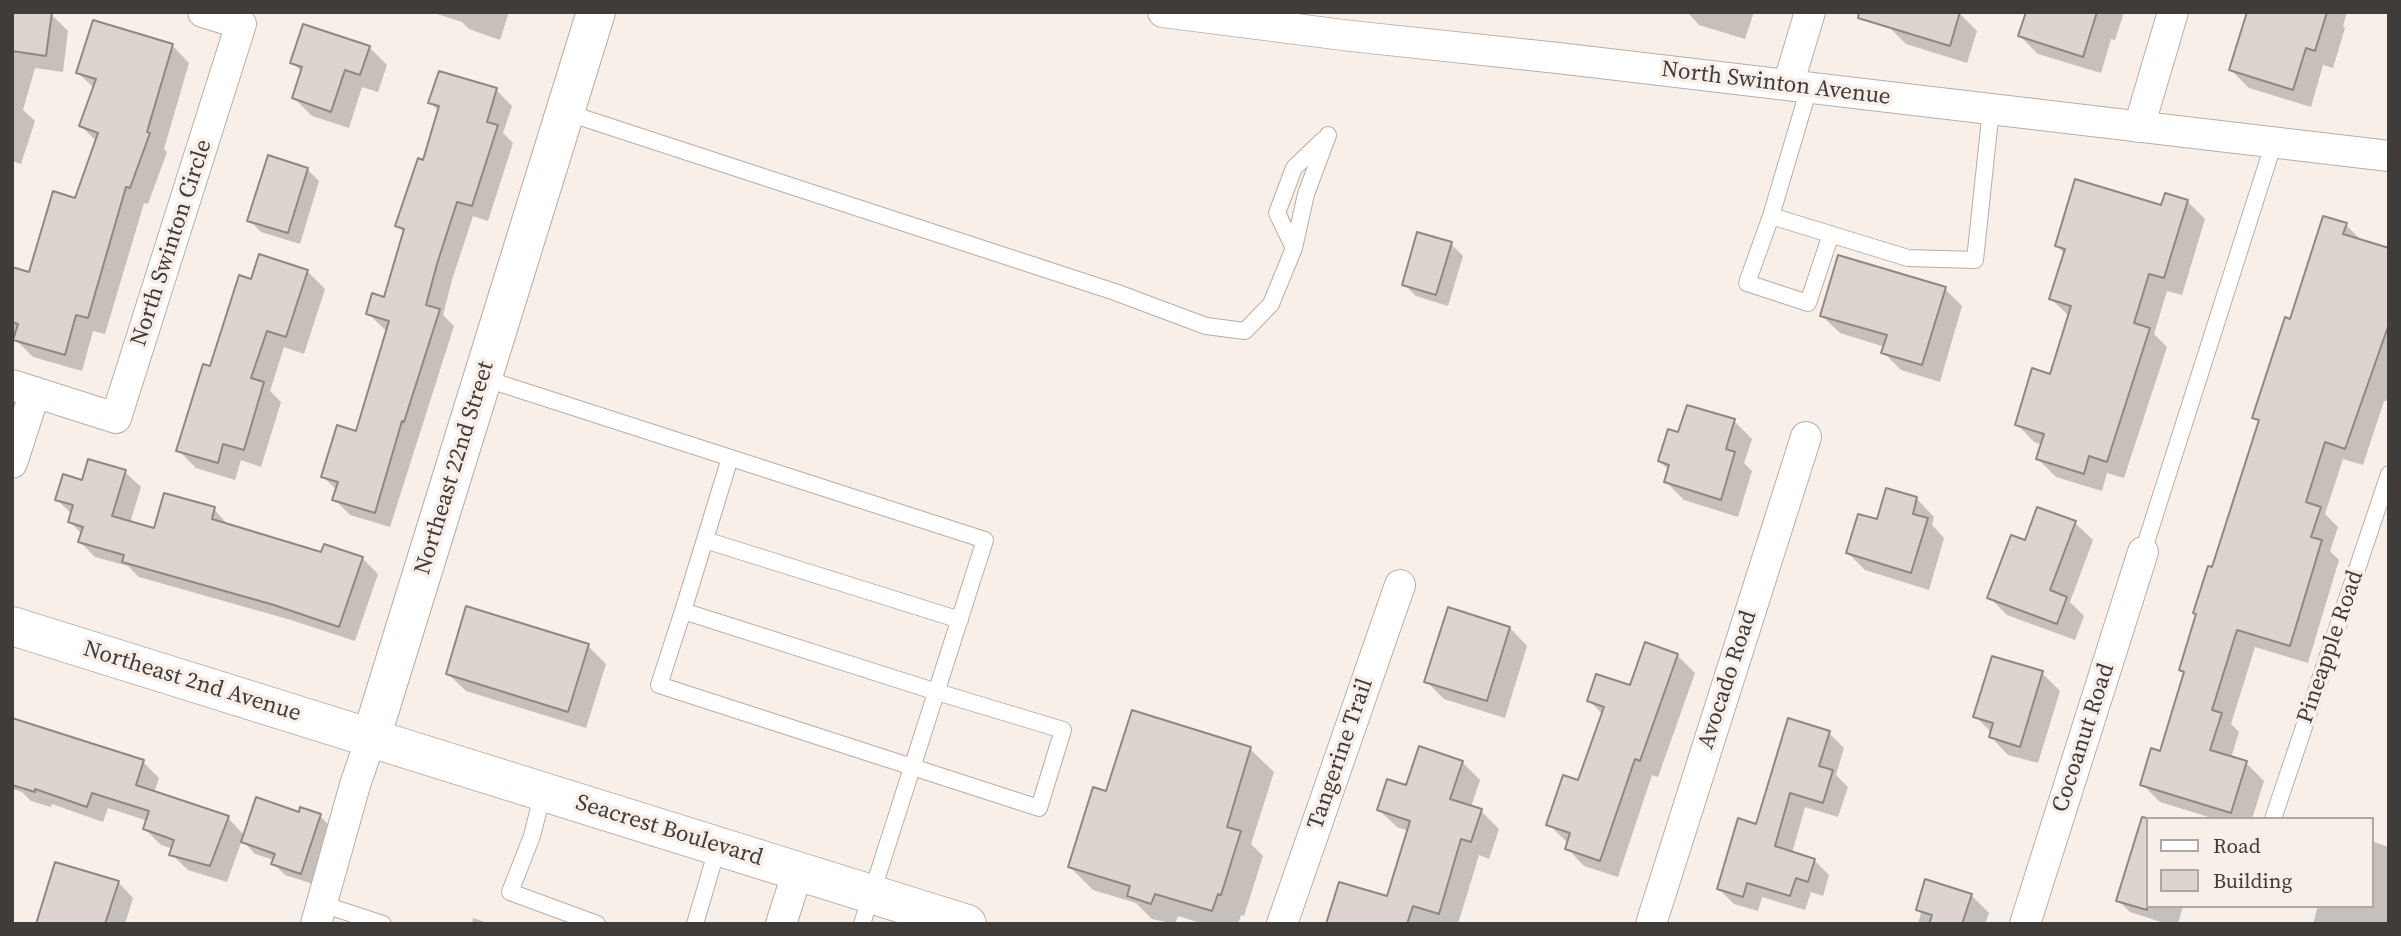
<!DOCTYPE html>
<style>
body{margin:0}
#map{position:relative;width:2401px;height:936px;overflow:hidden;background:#f9efe9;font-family:"Source Serif 4",serif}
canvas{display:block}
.frame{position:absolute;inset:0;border:14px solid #403c3a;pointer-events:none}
.legend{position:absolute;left:2146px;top:817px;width:228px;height:91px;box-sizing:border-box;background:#f9efe9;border:2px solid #afa7a3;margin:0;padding:9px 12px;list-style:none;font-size:21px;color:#403c3a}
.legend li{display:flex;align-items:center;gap:14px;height:35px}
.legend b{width:35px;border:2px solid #afa7a3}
</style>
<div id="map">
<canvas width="2401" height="936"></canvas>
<div class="frame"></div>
<ul class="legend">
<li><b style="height:9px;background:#fff"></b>Road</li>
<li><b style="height:19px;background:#ded4cf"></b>Building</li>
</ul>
</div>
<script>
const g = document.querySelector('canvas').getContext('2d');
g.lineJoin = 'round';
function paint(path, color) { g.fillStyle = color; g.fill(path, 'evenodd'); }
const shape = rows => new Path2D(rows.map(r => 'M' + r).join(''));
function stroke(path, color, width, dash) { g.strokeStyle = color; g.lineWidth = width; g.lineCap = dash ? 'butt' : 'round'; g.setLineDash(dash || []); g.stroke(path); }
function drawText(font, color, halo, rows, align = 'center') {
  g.font = font + ' "Source Serif 4",serif'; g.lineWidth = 7; g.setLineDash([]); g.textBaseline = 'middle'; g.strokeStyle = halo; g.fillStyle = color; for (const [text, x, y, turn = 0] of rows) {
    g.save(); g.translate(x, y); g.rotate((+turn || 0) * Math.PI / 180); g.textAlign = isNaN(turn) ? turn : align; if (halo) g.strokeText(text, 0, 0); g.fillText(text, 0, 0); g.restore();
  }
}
paint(shape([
 [12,12,51,14,68,31,63,72,35,68,23,110,35,121,21,164,12,161],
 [431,12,509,12,500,40,469,29,462,22],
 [1687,12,1754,12,1745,39,1699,25],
 [2027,12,2124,12,2115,40,2111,39,2101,73,2038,54,2020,36],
 [2248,12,2347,12,2343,26,2345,28,2333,68,2323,65,2311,107,2249,88,2231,70],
 [1959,13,1977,31,1967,63,1906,44,1888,26],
 [172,45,189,63,164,149,167,152,148,204,144,203,105,334,93,331,82,371,33,357,15,339,17,334,12,333,12,269,30,274,76,200,97,142,81,126,94,88,78,73],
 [369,47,387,65,378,92,362,87,349,128,312,116,294,98,303,73,292,62],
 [496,90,512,106,503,133,513,143,488,221,473,216,452,280,443,315,454,326,390,527,350,515,334,499,337,490,323,477,358,433,388,331,384,329,368,313,385,299,405,233,397,226,424,162,440,112,430,103],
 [307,169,319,181,300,244,261,232,249,220],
 [2187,201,2205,219,2182,295,2167,291,2154,334,2167,347,2124,478,2107,473,2102,491,2056,477,2038,459,2042,445,2034,442,2017,424,2051,376,2070,317,2051,299,2065,254,2057,246,2162,207],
 [2346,225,2363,242,2389,250,2389,393,2386,401,2384,401,2363,465,2343,459,2325,514,2338,527,2330,551,2339,560,2308,663,2255,647,2231,724,2239,732,2231,758,2246,763,2264,781,2252,819,2215,819,2160,802,2142,784,2161,754,2186,674,2181,670,2260,424,2254,417,2292,321],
 [1451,244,1463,256,1448,306,1416,296,1404,284],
 [307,271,325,289,304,354,284,347,270,391,281,402,261,467,241,460,235,480,196,468,178,450,211,368,252,281],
 [1945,289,1962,306,1940,382,1901,370,1883,352,1885,347,1840,333,1822,316],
 [1734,421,1752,439,1744,463,1752,471,1738,517,1684,500,1666,482,1669,471,1660,461,1679,434],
 [125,472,141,487,130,523,155,530,214,509,229,526,322,554,362,558,378,574,355,641,291,620,139,577,128,566,95,557,80,542,82,534,70,522,72,514,57,500,83,482],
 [1917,499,1934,517,1932,525,1944,538,1929,590,1865,570,1848,553,1878,521],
 [2075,523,2093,540,2070,602,2084,616,2075,640,2007,615,1989,597,2026,542],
 [1510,628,1527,646,1505,718,1444,699,1426,681],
 [588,646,606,664,586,728,466,691,448,674],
 [1677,655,1695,673,1658,777,1652,775,1618,877,1584,866,1567,848,1568,843,1548,824,1579,783,1603,715,1589,700,1631,687],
 [2042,673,2060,691,2038,763,2008,755,1991,737,1992,733,1975,716],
 [1133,712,1250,749,1274,772,1251,844,1263,856,1244,916,1241,915,1238,924,1204,924,1178,916,1175,924,1152,919,1136,903,1093,890,1070,867,1108,793],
 [12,721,143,762,159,778,154,793,228,818,245,836,300,814,320,816,332,828,313,884,285,875,273,863,274,860,255,854,242,840,227,882,188,870,171,854,173,849,161,845,145,829,148,821,108,808,103,822,52,804,51,807,31,801,22,792,12,789],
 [1829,733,1844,748,1836,775,1848,787,1838,817,1805,807,1792,853,1814,860,1829,875,1823,896,1811,892,1805,910,1762,897,1758,911,1734,904,1719,889,1758,826],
 [1462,762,1480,780,1471,807,1481,811,1499,829,1489,859,1479,855,1458,924,1333,924,1388,898,1408,831,1397,827,1379,810,1407,788],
 [2371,841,2389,847,2389,924,2313,924,2318,906,2371,906],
 [2134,849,2147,853,2147,906,2183,906,2178,924,2167,924,2130,912,2118,900],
 [118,882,133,898,125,924,38,924],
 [1971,895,1989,913,1985,924,1918,924,1921,913,1918,909],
 [473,918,491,924,472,924]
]), '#0003');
const building = shape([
 [12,12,52,12,46,56,12,51,12,12],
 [1859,12,1960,12,1950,46,1858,18,1859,12],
 [2026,12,2097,12,2083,57,2018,36,2026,12],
 [2247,12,2327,12,2315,51,2306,48,2293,90,2229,70,2247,12],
 [93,20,173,44,147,132,150,133,130,188,126,187,88,318,76,315,65,355,13,340,18,324,12,322,12,267,29,272,53,191,75,198,98,133,79,126,96,79,76,73,93,20],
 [303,24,370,46,360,75,345,70,331,112,292,98,302,67,290,63,303,24],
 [439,71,497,88,487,122,498,125,472,206,457,202,437,264,426,305,440,309,404,422,402,421,375,513,332,500,338,482,321,477,337,425,356,431,389,321,366,314,372,293,384,297,404,229,395,226,418,158,423,160,439,106,428,103,439,71],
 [268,155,308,168,288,233,247,221,268,155],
 [2075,179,2161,205,2165,193,2188,200,2164,278,2149,274,2134,323,2150,328,2107,462,2089,456,2084,474,2036,459,2044,434,2015,425,2032,368,2050,374,2071,306,2049,299,2065,249,2055,246,2075,179],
 [2323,216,2347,223,2343,234,2389,248,2389,324,2345,449,2325,442,2306,502,2321,507,2311,537,2322,540,2290,646,2237,630,2212,710,2222,713,2210,750,2247,761,2231,813,2140,785,2151,748,2160,751,2184,672,2179,670,2196,614,2193,613,2208,566,2212,567,2259,420,2252,418,2285,317,2290,319,2323,216],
 [1417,232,1452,242,1436,295,1402,285,1417,232],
 [259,254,308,270,286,337,267,331,251,378,264,382,244,450,223,444,218,463,176,451,203,364,210,366,239,275,251,279,259,254],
 [1838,255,1946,287,1922,365,1881,353,1887,335,1820,316,1838,255],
 [1687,405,1735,419,1726,449,1735,452,1721,500,1664,482,1669,465,1658,461,1668,429,1678,432,1687,405],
 [88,459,126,470,112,516,154,528,164,493,215,507,212,519,321,552,324,544,363,557,339,627,274,605,122,562,124,555,78,542,83,527,68,522,73,505,55,500,63,474,82,480,88,459],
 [1886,488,1917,497,1913,514,1928,518,1911,573,1846,553,1858,514,1877,519,1886,488],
 [2037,507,2076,521,2050,590,2067,597,2057,624,1987,598,2011,535,2025,540,2037,507],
 [466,606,589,644,568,712,446,674,466,606],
 [1448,607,1510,627,1487,701,1424,682,1448,607],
 [1645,642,1678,654,1640,761,1635,759,1600,861,1565,849,1570,833,1546,825,1563,775,1578,780,1604,707,1587,701,1596,674,1630,685,1645,642],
 [1992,656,2043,671,2020,747,1989,737,1993,723,1973,717,1992,656],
 [1132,710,1251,747,1227,827,1241,831,1221,895,1218,894,1212,911,1155,894,1151,904,1127,896,1130,886,1068,867,1093,787,1106,791,1132,710],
 [12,718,144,760,136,785,229,816,210,866,169,855,174,840,143,829,149,811,92,793,87,807,35,789,35,792,12,785,12,718],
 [1788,718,1830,731,1819,766,1833,770,1823,803,1790,793,1775,846,1815,859,1808,882,1796,878,1790,896,1747,883,1743,897,1717,889,1738,818,1756,824,1788,718],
 [1419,746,1463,761,1450,799,1482,809,1471,842,1461,839,1439,914,1413,906,1407,924,1326,924,1339,882,1387,896,1410,821,1377,810,1387,779,1406,785,1419,746],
 [256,797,299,812,300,807,321,814,301,874,271,864,275,854,241,842,256,797],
 [2142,817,2147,818,2147,910,2116,901,2142,817],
 [55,862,119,881,105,924,36,924,55,862],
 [1925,879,1972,894,1962,924,1929,924,1932,915,1916,910,1925,879]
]);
paint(building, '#ded4cf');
stroke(building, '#908782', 2);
const service = shape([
 [1809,88,1771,216,1908,258,1975,260,1991,109],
 [565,112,1115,292,1206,326,1245,331,1271,304,1294,248,1306,194,1328,135],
 [1771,216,1747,283,1808,303,1831,234],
 [1294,248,1277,213,1294,168,1323,140],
 [483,378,985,540,862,924],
 [705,540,960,620],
 [2143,552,2274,142],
 [683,611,659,685,1039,808,1063,730,937,692,683,611,730,458],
 [543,792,532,836,510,892,597,924],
 [2273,819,2389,474],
 [322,904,383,924],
 [695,924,718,846]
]);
const minor = shape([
 [1163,12,1351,36,1558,58,2389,156],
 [1788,85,1810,12],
 [2139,127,2173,12],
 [12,385,116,418,241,24,203,12],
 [12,463,35,392],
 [316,924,355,785,371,738],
 [781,924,798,871],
 [1282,924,1400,585],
 [1651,924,1806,437],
 [2025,924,2143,552]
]);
const tertiary = shape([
 [12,626,967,924],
 [371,738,596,12]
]);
stroke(service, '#b7aea8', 18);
stroke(minor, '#b7aea8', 32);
stroke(tertiary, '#b7aea8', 40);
stroke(service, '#fff', 16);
stroke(minor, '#fff', 30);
stroke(tertiary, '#fff', 38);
drawText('23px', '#403c3a', '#f9efe9', [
 ["North Swinton Avenue",1776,84,7],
 ["North Swinton Circle",172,243,-72],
 ["Northeast 22nd Street",455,468,-73],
 ["Pineapple Road",2331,647,-71],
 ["Avocado Road",1728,680,-72],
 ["Northeast 2nd Avenue",192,682,17],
 ["Cocoanut Road",2084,738,-72],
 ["Tangerine Trail",1341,754,-71],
 ["Seacrest Boulevard",669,831,17]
]);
</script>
